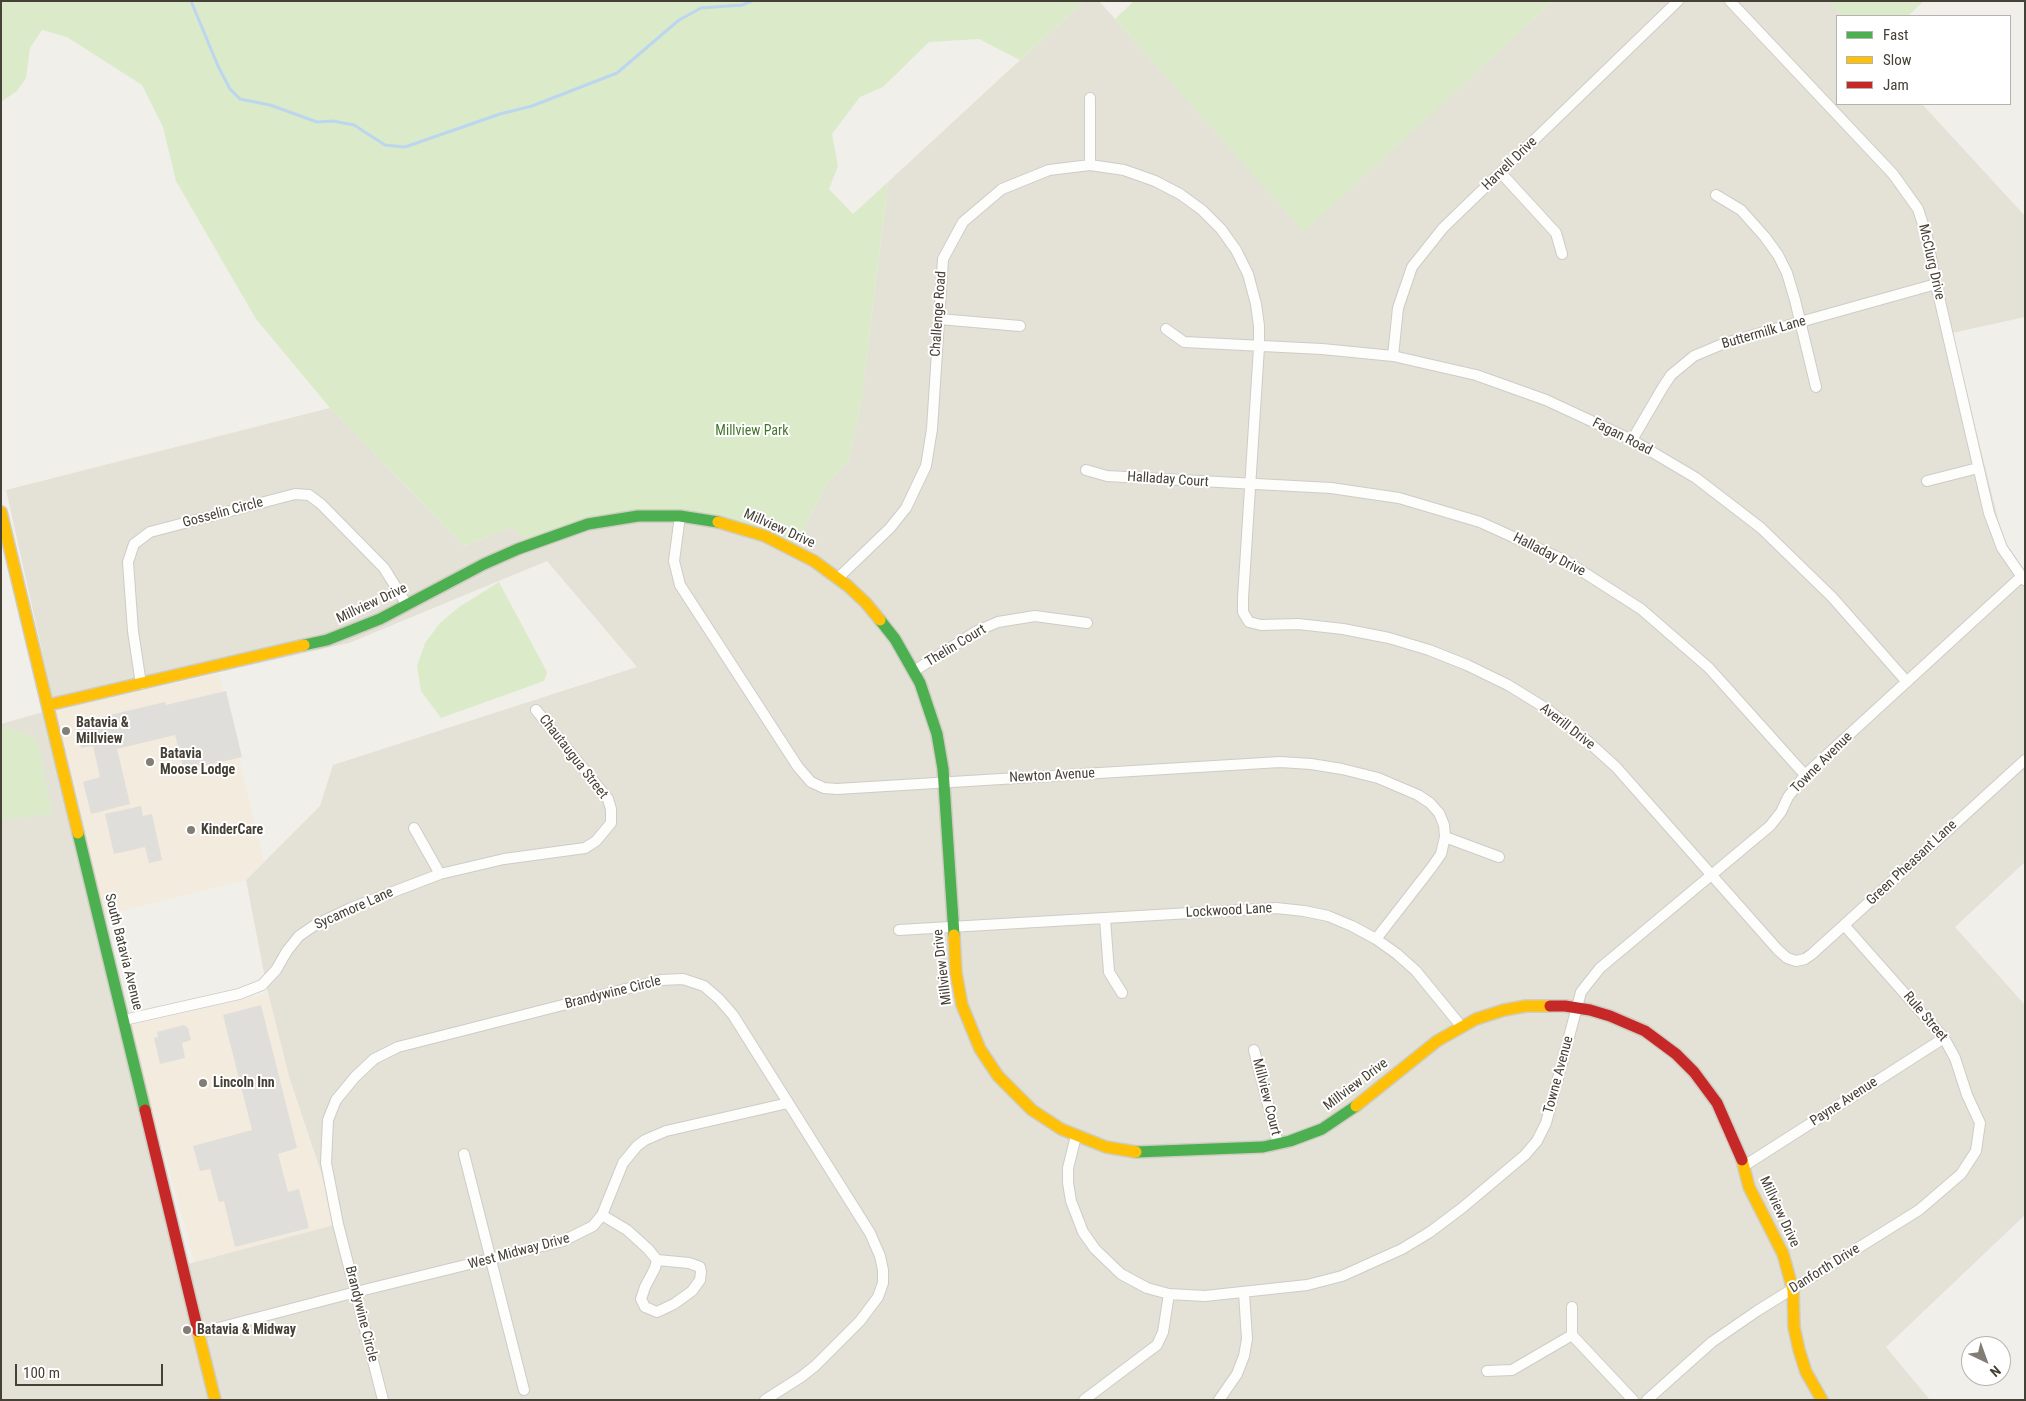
<!DOCTYPE html>
<style>
body{margin:0}
#map{position:relative;width:2026px;height:1401px;overflow:hidden;background:#f0efea;font-family:"Roboto Condensed",sans-serif}
canvas{display:block}
.frame{position:absolute;inset:0;border:2px solid #464136;pointer-events:none}
.legend{position:absolute;left:1836px;top:15px;width:175px;height:90px;box-sizing:border-box;background:#fff;border:1px solid #b5b3af;margin:0;padding:6px 9px;list-style:none;font-size:15px;color:#464136}
.legend li{display:flex;align-items:center;gap:10px;height:25px}
.legend b{width:25px;border:1px solid #b5b3af}
.north{position:absolute;left:1961px;top:1336px;width:50px;height:50px;box-sizing:border-box;background:#fff;border:1px solid #b5b3af;border-radius:50%;rotate:138deg;font-size:14px;font-weight:700;line-height:20px;text-align:center;color:#464136}
.north::after{content:'';display:block;margin:auto;width:18px;height:22px;background:#827e75;clip-path:polygon(50% 0,100% 100%,50% 72%,0 100%)}
.scale{position:absolute;left:15px;top:1364px;width:148px;height:22px;box-sizing:border-box;border:2px solid #464136;border-top:0;padding-left:6px;font-size:15px;line-height:18px;white-space:nowrap;color:#464136;-webkit-text-stroke:4px #fff;paint-order:stroke}
</style>
<div id="map">
<canvas width="2026" height="1401"></canvas>
<div class="frame"></div>
<ul class="legend">
<li><b style="height:6px;background:#4caf50"></b>Fast</li>
<li><b style="height:6px;background:#ffc107"></b>Slow</li>
<li><b style="height:6px;background:#c62828"></b>Jam</li>
</ul>
<div class="north">N</div>
<div class="scale">100 m</div>
</div>
<script>
const g = document.querySelector('canvas').getContext('2d');
g.lineJoin = 'round';
function paint(path, color) { g.fillStyle = color; g.fill(path, 'evenodd'); }
const shape = rows => new Path2D(rows.map(r => 'M' + r).join(''));
function stroke(path, color, width, dash) { g.strokeStyle = color; g.lineWidth = width; g.lineCap = dash ? 'butt' : 'round'; g.setLineDash(dash || []); g.stroke(path); }
function drawText(font, color, halo, rows, align = 'center') {
  g.font = font + ' "Roboto Condensed",sans-serif'; g.lineWidth = 4; g.setLineDash([]); g.textBaseline = 'middle'; g.strokeStyle = halo; g.fillStyle = color; for (const [text, x, y, turn = 0] of rows) {
    g.save(); g.translate(x, y); g.rotate((+turn || 0) * Math.PI / 180); g.textAlign = isNaN(turn) ? turn : align; if (halo) g.strokeText(text, 0, 0); g.fillText(text, 0, 0); g.restore();
  }
}
paint(shape([
 [1084,1,1099,1,1304,231,1553,1,1829,1,1842,16,1837,16,1837,104,1922,104,2025,216,2025,317,1952,333,2005,547,2025,576,2025,862,1955,927,2025,1005,2025,1215,1886,1347,1930,1400,1,1400,1,724,43,712,177,1267,338,1223,289,1077,268,993,246,880,320,806,333,765,637,667,547,561,349,643,55,709,6,490,330,408,464,546,512,527,676,510,795,546,826,485,848,462,861,404,888,182]
]), '#e4e1d7');
paint(shape([
 [219,674,264,862,246,880,102,916,55,709],
 [268,993,289,1077,338,1224,195,1262,129,1026]
]), '#f3ebdd');
paint(shape([
 [1,1,1084,1,1020,60,979,39,929,42,883,87,860,97,832,134,838,166,829,189,853,214,888,182,861,404,848,462,826,485,795,546,676,510,527,540,512,527,464,546,330,408,256,319,176,181,163,127,142,85,67,37,42,30,30,48,26,78,17,91,1,102],
 [1134,1,1553,1,1304,232,1115,19],
 [1829,1,1924,1,1908,16,1842,16],
 [499,582,547,672,544,681,441,718,421,691,417,666,425,643,440,623,459,607],
 [7,727,37,739,52,814,1,820,1,728]
]), '#dbebca');
paint(shape([
 [226,691,242,757,184,771,175,735,117,749,130,804,91,814,83,782,100,777,93,746,81,748,76,723,165,702,166,705],
 [141,806,143,816,152,814,162,860,149,863,145,847,114,854,105,814],
 [261,1005,297,1148,278,1154,288,1192,299,1189,309,1228,235,1247,224,1201,219,1202,210,1169,200,1171,193,1146,252,1130,223,1015],
 [184,1025,188,1028,191,1040,182,1043,185,1058,160,1064,154,1038,158,1037,157,1032]
]), '#dfdeda');
stroke(shape([
 [191,1,218,66,230,89,240,99,270,105,317,122,333,121,354,125,385,145,405,147,500,114,532,106,617,73,679,20,701,8,742,5,752,1]
]), '#bbd6ee', 3);
const street = shape([
 [1730,1,1893,174,1918,209,1927,237,1936,284,1989,513,2002,548,2024,580],
 [1090,165,1090,98],
 [1501,173,1556,233,1562,254],
 [1716,195,1741,210,1765,237,1778,255,1787,273,1795,300,1816,387],
 [939,319,1020,326],
 [1166,329,1184,342,1322,349,1393,356,1476,375,1546,400,1632,440,1696,478,1761,528,1832,597,1907,682],
 [1393,356,1398,308,1412,267,1443,228,1678,1],
 [1632,440,1663,387,1671,375,1694,356,1725,343,1936,284],
 [1086,470,1107,476,1331,488,1399,498,1480,522,1566,561,1641,609,1709,668,1805,775],
 [1927,481,1978,468],
 [680,516,674,561,680,585,798,767,811,782,824,788,837,789,1280,762,1311,764,1342,769,1378,778,1418,795,1430,803,1439,813,1444,825,1445,837,1441,854,1432,867,1376,939],
 [838,578,890,528,906,508,926,466,932,429,943,259,963,222,1002,189,1049,170,1090,165,1124,170,1155,181,1180,194,1202,210,1221,229,1236,250,1248,274,1256,304,1259,326,1259,347,1243,598,1243,612,1249,622,1261,625,1298,624,1343,629,1389,638,1429,650,1467,665,1508,685,1547,709,1585,739,1616,767,1778,950,1787,958,1796,961,1805,959,1812,954,1844,925,2025,760],
 [914,671,977,631,998,622,1035,616,1087,623],
 [141,684,133,631,128,562,134,544,150,532,295,494,309,495,321,504,384,568,407,605],
 [414,828,440,874],
 [1445,837,1499,857],
 [1105,919,1109,972,1122,993],
 [899,930,1276,908,1304,911,1328,916,1352,926,1376,939,1397,954,1416,971,1461,1026],
 [124,1020,239,994,262,985,276,970,287,951,299,936,315,925,351,908,440,874,504,859,585,848,596,841,611,823,611,809,608,799,536,710],
 [1254,1050,1278,1144],
 [1076,1136,1068,1168,1068,1183,1071,1201,1083,1232,1095,1249,1121,1274,1147,1288,1169,1294,1205,1296,1307,1285,1342,1276,1402,1249,1430,1232,1462,1208,1525,1155,1537,1141,1546,1123,1581,992,1600,968,1770,826,1781,812,1788,797,1805,775,2021,577],
 [464,1154,524,1390],
 [1744,1166,1944,1038],
 [602,1215,627,1230,648,1249,657,1260,655,1268,645,1287,641,1299,645,1307,657,1312,674,1304,692,1291,700,1280,701,1272,700,1267,689,1263,657,1260],
 [1572,1307,1572,1335,1633,1400],
 [199,1333,356,1292,563,1241,593,1226,602,1215,623,1163,637,1146,645,1140,666,1131,788,1103],
 [1487,1371,1512,1370,1572,1335],
 [383,1400,338,1224,326,1163,328,1120,336,1100,355,1077,374,1059,398,1047,661,980,683,979,704,986,719,999,733,1015,870,1233,880,1256,883,1270,883,1283,878,1297,860,1321,815,1366,801,1377,765,1400],
 [1084,1400,1157,1345,1163,1332,1169,1294],
 [1219,1400,1237,1374,1244,1356,1247,1339,1244,1293],
 [1647,1400,1712,1342,1757,1311,1919,1210,1961,1174,1976,1151,1980,1123,1967,1095,1955,1058,1944,1038,1844,925]
]);
const fast = shape([
 [880,620,895,639,920,683,937,734,943,769,954,935],
 [304,645,327,640,380,619,484,564,518,549,588,524,638,516,680,516,718,522],
 [78,833,145,1110],
 [1136,1152,1263,1147,1290,1141,1322,1129,1356,1106]
]);
const slow = shape([
 [1,512,78,833],
 [718,522,765,536,814,561,848,586,866,603,880,620],
 [48,705,304,645],
 [954,935,956,973,962,1005,980,1049,998,1076,1032,1110,1061,1129,1106,1147,1136,1152],
 [1356,1106,1437,1041,1476,1019,1504,1010,1526,1006,1550,1006],
 [1742,1160,1749,1187,1783,1254,1793,1290,1794,1327,1799,1350,1806,1372,1822,1400],
 [198,1331,215,1400]
]);
const jam = shape([
 [1550,1006,1565,1006,1590,1010,1610,1016,1645,1031,1676,1054,1694,1072,1717,1103,1742,1160],
 [145,1110,198,1331]
]);
stroke(street, '#ceccc7', 12);
stroke(fast, '#cfccc1', 14);
stroke(slow, '#cfccc1', 14);
stroke(jam, '#cfccc1', 14);
stroke(street, '#fdfdfc', 10);
stroke(fast, '#4caf50', 11);
stroke(slow, '#ffc107', 11);
stroke(jam, '#c62828', 11);
for (const [x, y, r, color] of [
 [66,731,5,"#827e75"],
 [150,762,5,"#827e75"],
 [191,830,5,"#827e75"],
 [203,1083,5,"#827e75"],
 [187,1330,5,"#827e75"]
]) { const dot = new Path2D(); dot.arc(x, y, r, 0, 2 * Math.PI); g.fillStyle = color; g.fill(dot); stroke(dot, '#fff', 2); }
drawText('14px', '#464136', '#fff', [
 ["Harvell Drive",1510,164,-44],
 ["McClurg Drive",1931,262,77],
 ["Challenge Road",939,314,-86],
 ["Buttermilk Lane",1764,333,-16],
 ["Fagan Road",1622,437,27],
 ["Halladay Court",1168,480,4],
 ["Gosselin Circle",223,513,-15],
 ["Millview Drive",779,529,24],
 ["Halladay Drive",1549,555,27],
 ["Millview Drive",372,604,-25],
 ["Thelin Court",956,646,-31],
 ["Averill Drive",1567,727,38],
 ["Chautaugua Street",573,757,52],
 ["Towne Avenue",1822,763,-45],
 ["Newton Avenue",1052,776,-3],
 ["Green Pheasant Lane",1912,863,-43],
 ["Sycamore Lane",354,909,-24],
 ["Lockwood Lane",1229,911,-3],
 ["South Batavia Avenue",123,952,76],
 ["Millview Drive",943,967,-97],
 ["Brandywine Circle",613,993,-14],
 ["Rule Street",1925,1017,50],
 ["Towne Avenue",1559,1075,-75],
 ["Millview Drive",1356,1085,-37],
 ["Millview Court",1266,1097,76],
 ["Payne Avenue",1844,1102,-33],
 ["Millview Drive",1779,1212,65],
 ["West Midway Drive",519,1252,-15],
 ["Danforth Drive",1825,1269,-32],
 ["Brandywine Circle",361,1314,76]
]);
drawText('14px', '#42772a', '#fff', [
 ["Millview Park",752,431]
]);
drawText('bold 14px', '#464136', '#fff', [
 ["Batavia &",76,723],
 ["Millview",76,739],
 ["Batavia",160,754],
 ["Moose Lodge",160,770],
 ["KinderCare",201,830],
 ["Lincoln Inn",213,1083],
 ["Batavia & Midway",197,1330]
], 'left');
</script>
